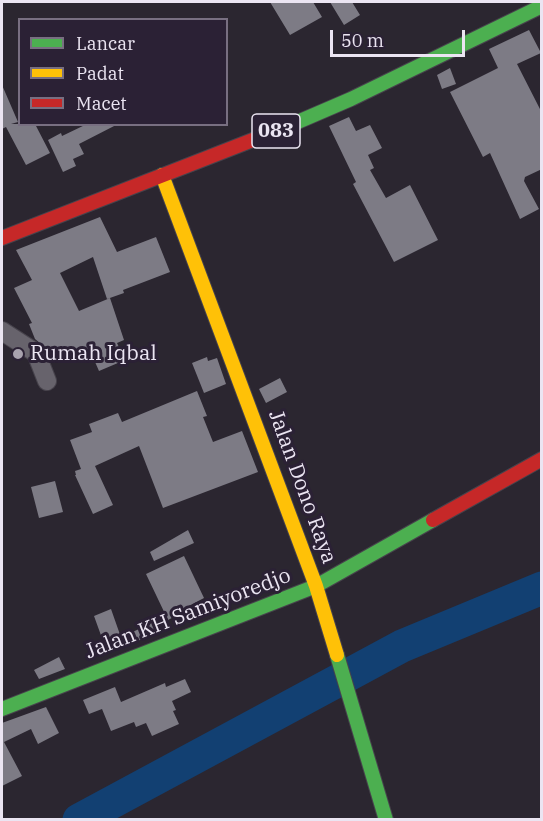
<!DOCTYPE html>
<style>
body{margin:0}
#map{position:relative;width:543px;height:821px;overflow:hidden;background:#2b2630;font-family:"IBM Plex Serif",serif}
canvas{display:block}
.frame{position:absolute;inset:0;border:3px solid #ebe5f2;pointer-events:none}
.legend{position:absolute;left:18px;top:18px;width:210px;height:108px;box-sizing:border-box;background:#2b2135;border:2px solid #786f81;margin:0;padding:8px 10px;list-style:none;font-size:18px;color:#ebe5f2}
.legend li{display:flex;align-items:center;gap:12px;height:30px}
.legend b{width:30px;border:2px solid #786f81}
.scale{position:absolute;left:330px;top:30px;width:135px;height:27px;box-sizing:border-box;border:3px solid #ebe5f2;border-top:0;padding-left:8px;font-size:18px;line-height:21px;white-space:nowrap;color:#ebe5f2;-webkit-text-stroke:4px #2b2135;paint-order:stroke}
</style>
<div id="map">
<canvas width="543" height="821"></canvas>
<div class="frame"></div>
<ul class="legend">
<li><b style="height:8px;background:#4caf50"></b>Lancar</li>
<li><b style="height:8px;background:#ffc107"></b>Padat</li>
<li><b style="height:8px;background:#c62828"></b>Macet</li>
</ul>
<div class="scale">50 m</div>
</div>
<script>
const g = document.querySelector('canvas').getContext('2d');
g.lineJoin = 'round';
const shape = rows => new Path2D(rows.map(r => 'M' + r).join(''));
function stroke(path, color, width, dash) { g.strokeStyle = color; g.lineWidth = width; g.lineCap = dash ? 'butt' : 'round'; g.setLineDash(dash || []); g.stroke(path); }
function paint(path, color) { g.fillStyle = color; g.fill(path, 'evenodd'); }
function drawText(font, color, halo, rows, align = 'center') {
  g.font = font + ' "IBM Plex Serif",serif'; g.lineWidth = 6; g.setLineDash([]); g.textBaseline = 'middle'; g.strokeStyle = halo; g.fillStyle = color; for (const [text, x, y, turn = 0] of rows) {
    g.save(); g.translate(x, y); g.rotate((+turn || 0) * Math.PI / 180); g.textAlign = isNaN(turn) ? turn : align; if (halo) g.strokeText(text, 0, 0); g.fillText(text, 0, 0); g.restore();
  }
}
stroke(shape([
 [79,820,402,646,542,588]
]), '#124072', 33);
paint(shape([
 [270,2,313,2,322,17,290,35],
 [330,2,352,2,360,15,344,25],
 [529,30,541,53,517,64,542,113,542,169,525,177,524,181,539,209,520,219,490,153,483,157,450,92,498,68,489,49],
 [450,68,456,84,442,89,437,75],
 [2,85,18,122,11,124,35,124,50,153,26,165,6,127,2,129],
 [349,117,356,131,370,125,382,148,368,155,374,168,370,170,386,198,410,185,438,240,394,262,353,184,356,182,329,126],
 [87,124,118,124,79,144,84,154,73,159,76,166,63,172,48,140,61,133,62,136],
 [100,217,117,252,156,237,170,272,123,290,124,293,107,299,93,257,60,273,79,311,110,298,124,340,117,343,125,360,99,371,92,355,74,362,70,352,51,360,46,348,35,339,29,324,32,323,14,288,32,280,16,250],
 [207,357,208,361,217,358,226,384,204,393,192,363],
 [280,378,287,392,266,403,259,389],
 [197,391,207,416,203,417,213,442,242,431,258,472,163,508,139,446,95,466,113,505,93,514,75,475,76,475,75,471,81,469,70,440,92,432,89,424,118,413,122,422],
 [55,481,63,512,39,518,31,487],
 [188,530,194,543,154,561,150,552],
 [184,556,204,598,179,611,181,613,168,620,146,574],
 [111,609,124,646,107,652,94,616],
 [154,622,159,632,128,645,124,636],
 [59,657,65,669,39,679,34,670],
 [185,679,191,692,172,701,176,710,173,711,179,724,152,736,146,723,136,727,134,722,111,731,102,709,89,714,83,700,115,687,121,702,165,683,166,687],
 [46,707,59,733,38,744,31,729,4,742,22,776,2,786,2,723]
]), '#7d7b85');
const street = shape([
 [2,331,36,353,47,381]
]);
const fast = shape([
 [286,127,351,99,542,6],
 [337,655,386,820],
 [2,709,316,586,433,520]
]);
const slow = shape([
 [162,175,316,586,337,655]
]);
const jam = shape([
 [2,238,286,127],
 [433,520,542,459]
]);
stroke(street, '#47434c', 20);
stroke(fast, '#47434c', 16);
stroke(slow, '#47434c', 16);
stroke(jam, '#47434c', 16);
stroke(street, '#67636c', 18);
stroke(fast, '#4caf50', 14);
stroke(slow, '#ffc107', 14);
stroke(jam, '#c62828', 14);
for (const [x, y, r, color] of [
 [18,354,6,"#a8a2ae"]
]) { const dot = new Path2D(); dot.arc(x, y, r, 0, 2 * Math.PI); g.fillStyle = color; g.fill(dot); stroke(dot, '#2b2135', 2); }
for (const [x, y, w] of [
 [276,131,48]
]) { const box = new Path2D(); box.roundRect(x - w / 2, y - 17, w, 34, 4.5); g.fillStyle = '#2b2135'; g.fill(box); stroke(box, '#ebe5f2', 1.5); }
drawText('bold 20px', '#ebe5f2', null, [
 ["083",276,131]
]);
drawText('21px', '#ebe5f2', '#2b2135', [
 ["Rumah Iqbal",30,354]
], 'left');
drawText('21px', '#ebe5f2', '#2b2135', [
 ["Jalan Dono Raya",302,487,70],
 ["Jalan KH Samiyoredjo",188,614,-21]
]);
</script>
